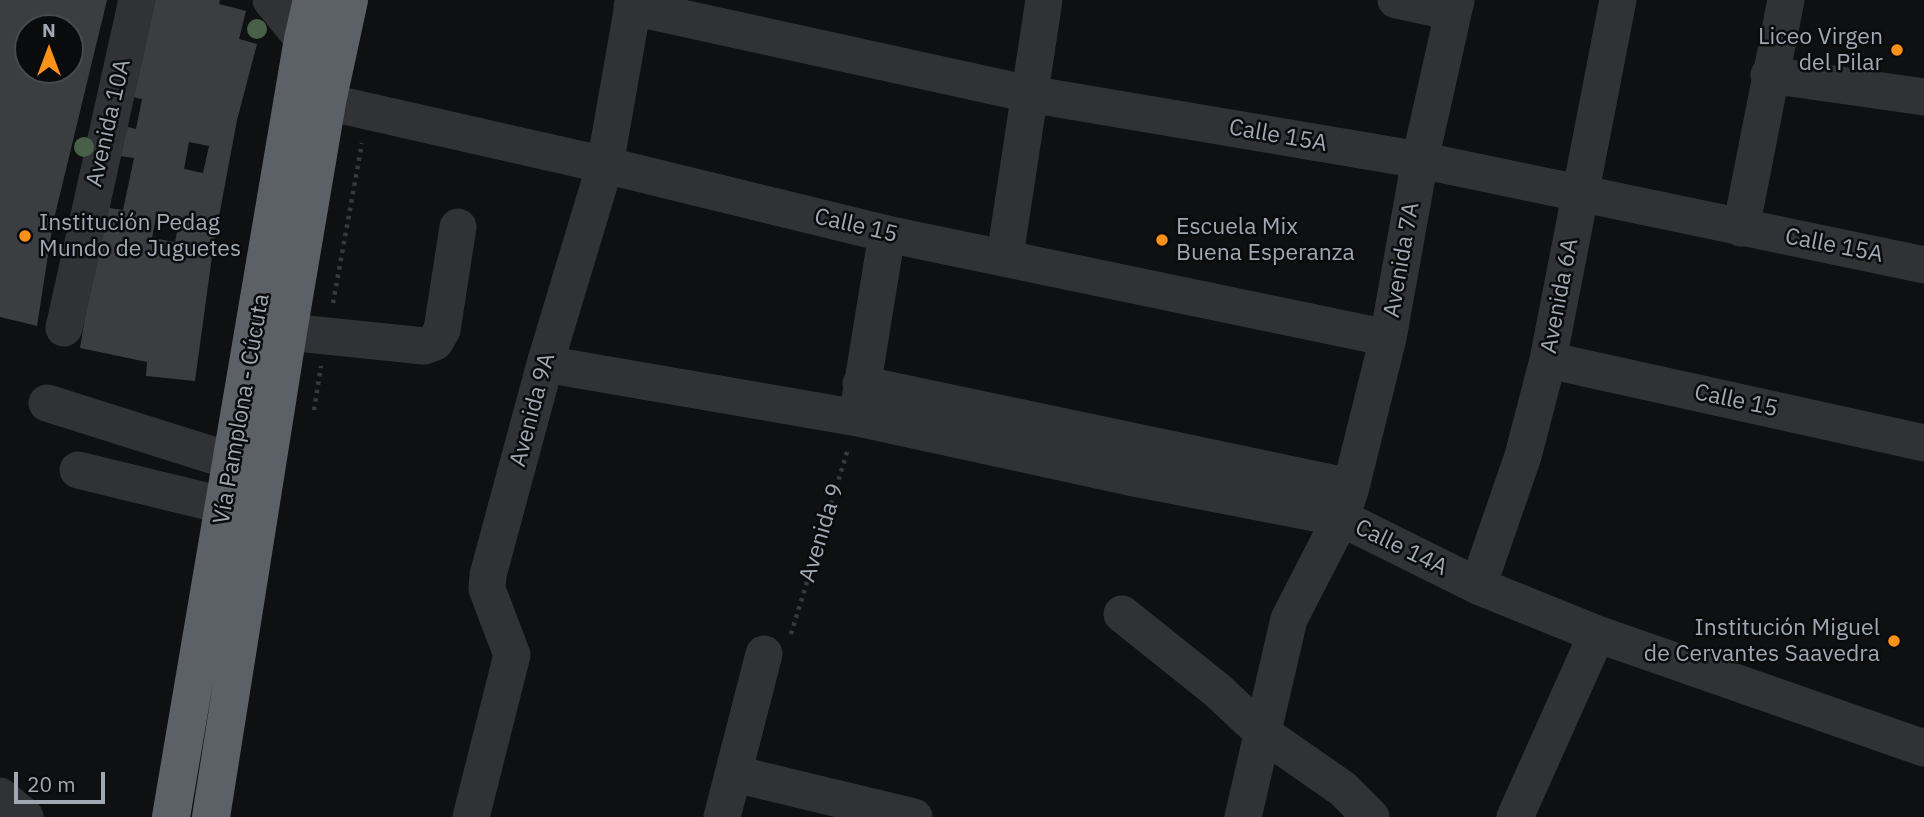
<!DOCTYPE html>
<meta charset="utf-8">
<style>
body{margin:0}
#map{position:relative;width:1924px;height:817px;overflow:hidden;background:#0f1011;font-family:"IBM Plex Sans",sans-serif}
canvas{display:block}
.north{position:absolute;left:14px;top:14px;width:70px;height:70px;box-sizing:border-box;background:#0a0b0c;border:2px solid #464a4f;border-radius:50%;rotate:0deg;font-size:19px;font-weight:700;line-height:28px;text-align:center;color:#9fa8b3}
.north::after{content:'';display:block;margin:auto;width:24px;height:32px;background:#ff9119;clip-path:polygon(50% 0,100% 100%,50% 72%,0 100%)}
.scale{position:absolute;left:14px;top:772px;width:91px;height:32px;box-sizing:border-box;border:4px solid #9fa8b3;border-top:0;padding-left:9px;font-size:21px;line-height:24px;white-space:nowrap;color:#9fa8b3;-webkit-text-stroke:5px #0a0b0c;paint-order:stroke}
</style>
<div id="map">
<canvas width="1924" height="817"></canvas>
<div class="north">N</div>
<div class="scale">20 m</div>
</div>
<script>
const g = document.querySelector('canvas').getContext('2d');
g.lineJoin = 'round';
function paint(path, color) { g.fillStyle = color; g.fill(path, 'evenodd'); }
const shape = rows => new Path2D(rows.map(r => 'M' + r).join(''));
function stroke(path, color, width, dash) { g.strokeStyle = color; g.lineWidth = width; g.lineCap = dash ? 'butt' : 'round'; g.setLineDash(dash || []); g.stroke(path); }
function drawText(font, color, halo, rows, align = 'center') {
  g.font = font + ' "IBM Plex Sans",sans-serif'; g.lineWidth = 5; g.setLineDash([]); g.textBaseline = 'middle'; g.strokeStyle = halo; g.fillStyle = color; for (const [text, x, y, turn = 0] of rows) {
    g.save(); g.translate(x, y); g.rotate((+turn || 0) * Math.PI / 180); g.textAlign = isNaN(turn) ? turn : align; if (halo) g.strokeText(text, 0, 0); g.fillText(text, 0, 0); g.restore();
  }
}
paint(shape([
 [0,0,107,0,53,223,37,326,0,317],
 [28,28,70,28,70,70,28,70],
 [148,0,220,0,219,4,246,11,239,39,257,44,237,120,213,249,195,381,146,376,147,362,80,348,103,207,123,210,134,158,113,155,120,125,136,129,142,99,128,96],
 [189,142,209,146,203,173,184,169],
 [156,217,179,222,175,242,152,238]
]), '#3b3e41');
stroke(shape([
 [333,303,362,143],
 [314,410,321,366],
 [791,634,848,449]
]), '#36393d', 4.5, [3.5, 5]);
stroke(shape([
 [271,0,303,39],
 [1396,0,1453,12],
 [632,7,1029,94,1420,160,1924,265],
 [1769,75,1924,97],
 [327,102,605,165,887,234,1388,338],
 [1741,228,1786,0],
 [1005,256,1044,0],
 [64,328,137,0],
 [288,332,424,346,435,342,442,330,458,227],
 [1548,360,1924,443],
 [545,364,858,418,1129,477,1341,518,1478,586,1597,634,1924,748],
 [861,384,1351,487],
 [47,403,234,462],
 [859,406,887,234],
 [78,470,226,506],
 [1478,586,1523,456,1548,360,1618,0],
 [1122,614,1217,690,1264,734,1343,789,1371,817],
 [735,774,914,817],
 [0,796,25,817],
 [471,817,512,655,487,589,488,575,545,364,605,165,634,0],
 [722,817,764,654],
 [1243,817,1289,619,1341,518,1351,487,1388,338,1420,160,1456,0],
 [1515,817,1597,634]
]), '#303236', 37);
stroke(shape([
 [171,817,303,39,312,0],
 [211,817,288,332,327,102,349,0]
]), '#5c6168', 38);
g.fillStyle = '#486047';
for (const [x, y] of [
 [257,29],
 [84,147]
]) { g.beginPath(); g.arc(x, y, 10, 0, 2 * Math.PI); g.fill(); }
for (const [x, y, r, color] of [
 [1897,50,7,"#ff9119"],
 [25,236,7,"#ff9119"],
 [1162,240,7,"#ff9119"],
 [1894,641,7,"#ff9119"]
]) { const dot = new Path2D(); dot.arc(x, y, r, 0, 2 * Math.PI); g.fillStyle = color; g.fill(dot); stroke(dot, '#0a0b0c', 2.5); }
drawText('23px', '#9fa8b3', '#0a0b0c', [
 ["Liceo Virgen",1883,37],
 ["del Pilar",1883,63],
 ["Institución Pedag",39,223,"left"],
 ["Mundo de Juguetes",39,249,"left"],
 ["Escuela Mix",1176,227,"left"],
 ["Buena Esperanza",1176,253,"left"],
 ["Institución Miguel",1880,628],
 ["de Cervantes Saavedra",1880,654]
], 'right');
drawText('23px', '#9fa8b3', '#0a0b0c', [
 ["Avenida 10A",109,123,-77],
 ["Calle 15A",1278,136,10],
 ["Calle 15",856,226,13],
 ["Calle 15A",1834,246,11],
 ["Avenida 7A",1402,260,-80],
 ["Avenida 6A",1560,296,-79],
 ["Calle 15",1736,401,12],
 ["Vía Pamplona - Cúcuta",242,409,-80],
 ["Avenida 9A",533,410,-75],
 ["Avenida 9",822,533,-73],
 ["Calle 14A",1401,548,26]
]);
</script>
